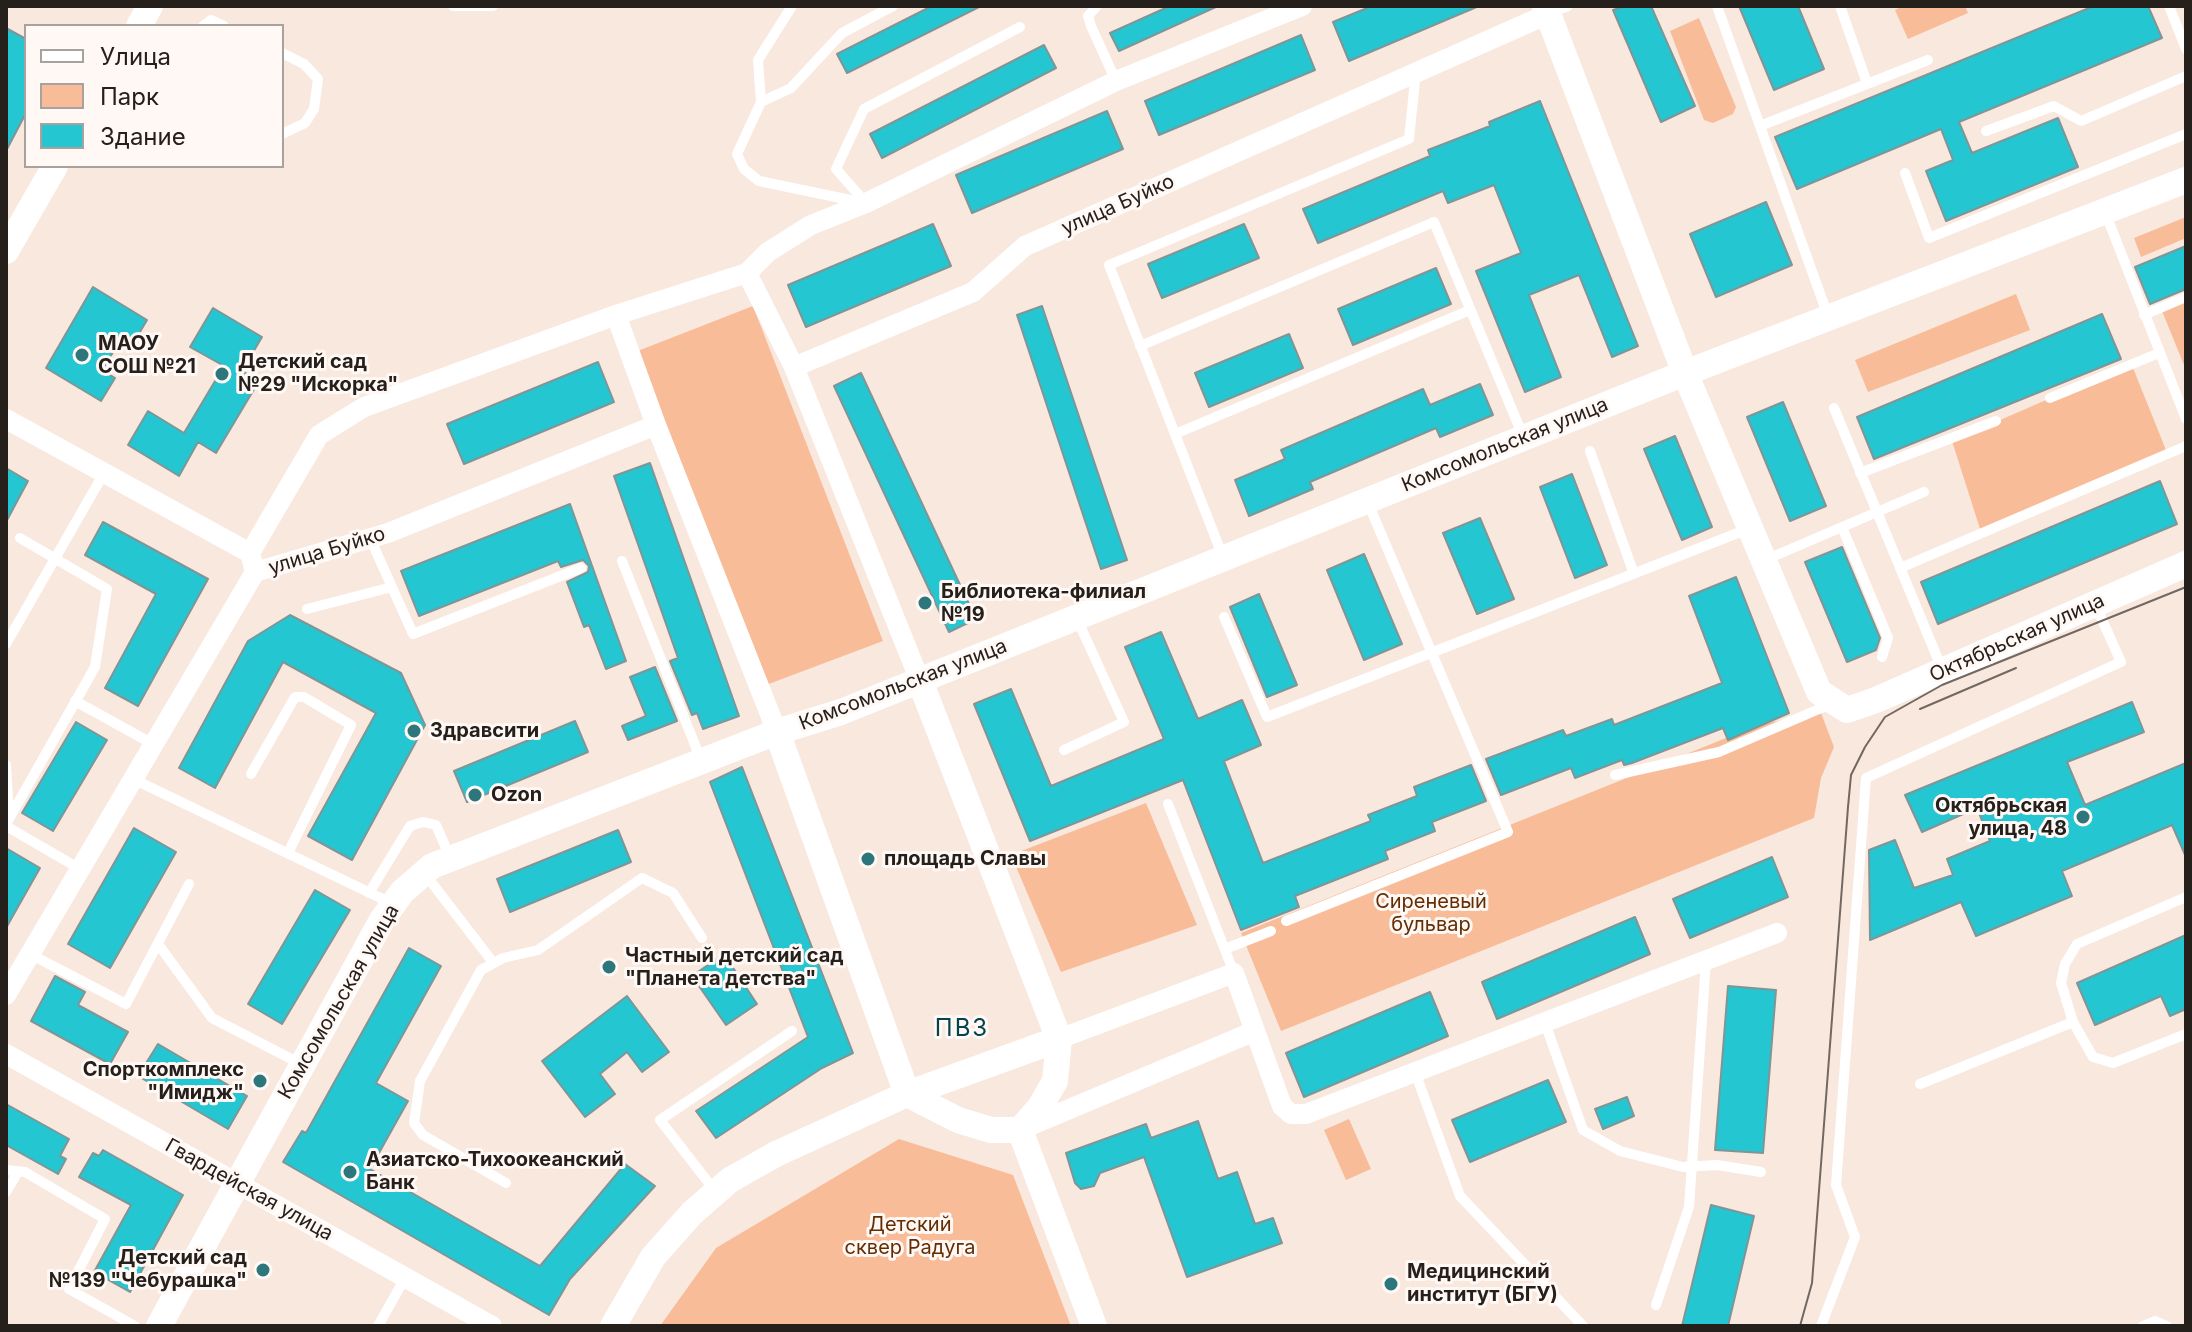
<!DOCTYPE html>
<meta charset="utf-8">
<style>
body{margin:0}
#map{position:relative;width:2192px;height:1332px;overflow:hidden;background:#f9e8de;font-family:Inter,sans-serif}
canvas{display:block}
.frame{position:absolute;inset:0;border:8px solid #26201c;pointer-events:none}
.legend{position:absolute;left:24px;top:24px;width:260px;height:144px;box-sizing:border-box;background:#fff8f4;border:2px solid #a8a29e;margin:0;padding:10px 14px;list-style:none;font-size:24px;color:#26201c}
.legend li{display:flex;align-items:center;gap:16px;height:40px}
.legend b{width:40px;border:2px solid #a8a29e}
</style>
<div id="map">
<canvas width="2192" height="1332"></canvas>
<div class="frame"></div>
<ul class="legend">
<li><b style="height:10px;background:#fff"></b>Улица</li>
<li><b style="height:22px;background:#f8bc98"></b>Парк</li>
<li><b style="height:22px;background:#23c6d1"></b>Здание</li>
</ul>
</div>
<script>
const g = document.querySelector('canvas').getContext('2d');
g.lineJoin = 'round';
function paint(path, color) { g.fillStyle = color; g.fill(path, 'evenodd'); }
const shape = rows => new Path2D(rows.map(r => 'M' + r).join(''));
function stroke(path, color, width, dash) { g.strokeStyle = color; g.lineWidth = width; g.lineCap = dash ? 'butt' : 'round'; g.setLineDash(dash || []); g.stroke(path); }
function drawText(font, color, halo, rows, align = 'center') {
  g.font = font + ' Inter,sans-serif'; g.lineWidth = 6; g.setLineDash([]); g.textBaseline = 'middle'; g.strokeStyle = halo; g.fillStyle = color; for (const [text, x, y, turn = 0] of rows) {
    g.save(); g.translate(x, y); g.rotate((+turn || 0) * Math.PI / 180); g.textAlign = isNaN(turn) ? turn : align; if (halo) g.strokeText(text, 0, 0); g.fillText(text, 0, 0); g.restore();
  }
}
paint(shape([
 [1903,6,1965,6,1968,13,1908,39,1895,10],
 [1699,18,1736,107,1733,114,1713,123,1704,120,1670,31],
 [2186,217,2186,238,2141,257,2134,238],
 [2016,294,2030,330,1868,392,1855,360],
 [2186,301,2186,370,2162,311],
 [753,306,883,641,766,685,630,354],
 [2131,363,2168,455,1981,532,1952,441],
 [1821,713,1834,747,1821,778,1814,818,1281,1031,1241,933,1761,724],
 [1146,803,1197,925,1061,972,1011,855],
 [1349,1119,1371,1169,1346,1180,1324,1130],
 [899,1139,1013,1175,1071,1326,660,1326,716,1248]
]), '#f8bc98');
const building = shape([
 [932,6,981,6,847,73,837,54,932,6],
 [1170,6,1218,6,1119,51,1110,33,1170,6],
 [1372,6,1479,6,1349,61,1333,22,1372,6],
 [1625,6,1651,6,1695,106,1661,122,1613,10,1625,6],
 [1739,6,1798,6,1824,69,1774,90,1739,6],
 [2094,6,2148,6,2162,38,1959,122,1972,153,2058,118,2078,167,1946,221,1926,171,1953,160,1941,129,1797,189,1775,137,2094,6],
 [6,28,26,39,26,113,6,151,6,28],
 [1301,35,1315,70,1159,135,1145,101,1301,35],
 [1044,45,1056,68,882,158,870,134,1044,45],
 [1540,101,1638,346,1612,357,1579,275,1529,295,1561,377,1525,392,1476,271,1521,253,1494,185,1448,203,1443,191,1318,243,1303,209,1430,156,1428,150,1490,126,1489,122,1540,101],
 [1107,111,1123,149,972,213,956,175,1107,111],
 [1766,202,1792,265,1716,297,1690,234,1766,202],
 [933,224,951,266,806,327,788,285,933,224],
 [1244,224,1259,258,1162,298,1148,264,1244,224],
 [2186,246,2186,289,2150,304,2135,267,2186,246],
 [1436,268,1451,304,1353,345,1338,309,1436,268],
 [93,287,147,320,134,342,123,336,102,370,115,378,101,401,46,368,93,287],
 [1042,306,1127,560,1101,569,1017,315,1042,306],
 [213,308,262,337,242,371,259,381,216,453,198,442,179,476,128,445,148,411,184,433,224,366,190,347,213,308],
 [2102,314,2121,359,1874,459,1857,417,2102,314],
 [1289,334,1303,368,1209,407,1195,373,1289,334],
 [598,362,614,402,464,464,447,424,598,362],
 [861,373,976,619,949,632,834,386,861,373],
 [1480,384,1493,415,1440,437,1436,428,1310,482,1313,489,1249,516,1235,480,1285,459,1281,450,1423,389,1430,405,1480,384],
 [1783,402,1826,506,1790,521,1747,417,1783,402],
 [1675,436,1712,527,1682,540,1644,449,1675,436],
 [650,463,739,716,703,729,697,713,692,715,670,661,678,658,614,476,650,463],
 [6,468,28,481,6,522,6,468],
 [1572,474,1607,565,1575,578,1540,487,1572,474],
 [2160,481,2177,524,1938,624,1921,582,2160,481],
 [570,504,626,661,606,669,589,625,584,627,567,582,588,572,589,566,583,560,561,567,558,561,419,616,401,571,570,504],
 [1480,518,1514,599,1477,614,1443,533,1480,518],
 [103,522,208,579,138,706,105,688,156,594,85,555,103,522],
 [1842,547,1880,638,1876,650,1847,662,1805,562,1842,547],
 [1364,554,1402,644,1364,660,1327,570,1364,554],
 [1736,577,1789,713,1728,740,1723,728,1632,763,1624,765,1622,760,1575,778,1571,768,1501,795,1486,759,1563,730,1566,736,1612,719,1614,725,1722,683,1689,596,1736,577],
 [1259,594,1297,685,1267,697,1230,607,1259,594],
 [290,615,401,673,425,725,352,860,308,836,376,713,283,662,215,788,179,768,248,641,290,615],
 [1161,632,1198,719,1242,700,1261,745,1224,761,1263,863,1371,821,1368,815,1417,796,1414,787,1471,765,1486,801,1432,822,1435,831,1385,851,1388,859,1295,896,1299,907,1241,930,1183,780,1030,841,974,704,1011,689,1051,786,1164,739,1125,647,1161,632],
 [655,667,677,721,628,740,622,726,646,716,630,677,655,667],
 [2132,702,2144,732,2067,762,2085,805,2186,763,2186,857,2172,825,2062,871,2072,896,1976,936,1961,902,1870,940,1869,850,1895,840,1914,888,1953,875,1947,859,1990,841,1977,808,1922,832,1905,795,2132,702],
 [575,721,588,752,467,802,454,771,575,721],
 [76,722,107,740,53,831,22,813,76,722],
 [742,767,853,1053,822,1068,716,1138,696,1111,808,1037,710,782,742,767],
 [134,828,176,852,110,968,68,944,134,828],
 [618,830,631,862,510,912,497,879,618,830],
 [6,848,40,868,6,928,6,848],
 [1772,857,1788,897,1690,938,1673,899,1772,857],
 [315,890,350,910,282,1024,248,1004,315,890],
 [1635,917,1650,954,1497,1019,1482,982,1635,917],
 [2186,935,2186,1009,2170,1016,2161,996,2095,1025,2077,983,2186,935],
 [409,948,441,966,376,1083,408,1101,370,1169,540,1266,625,1164,655,1186,570,1279,549,1315,283,1162,302,1131,306,1133,409,948],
 [724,954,757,1004,726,1025,692,976,724,954],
 [55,976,85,992,78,1005,128,1032,110,1064,31,1021,55,976],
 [1728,986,1776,990,1763,1153,1715,1150,1728,986],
 [1430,992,1448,1036,1304,1097,1286,1053,1430,992],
 [627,996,669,1052,642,1072,627,1052,600,1074,615,1094,585,1117,542,1061,627,996],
 [158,1044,247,1096,228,1129,138,1076,158,1044],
 [1548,1080,1566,1122,1470,1162,1452,1120,1548,1080],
 [1627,1097,1634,1116,1603,1129,1595,1109,1627,1097],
 [6,1104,69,1139,60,1156,66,1159,58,1174,6,1145,6,1104],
 [1198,1121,1218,1179,1237,1172,1255,1224,1273,1218,1282,1243,1187,1277,1144,1157,1100,1173,1094,1186,1081,1189,1075,1183,1066,1153,1146,1124,1151,1138,1198,1121],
 [103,1150,183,1195,130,1292,94,1272,131,1205,79,1177,93,1153,99,1156,103,1150],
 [1711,1205,1754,1216,1728,1326,1682,1326,1711,1205]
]);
paint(building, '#23c6d1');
stroke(building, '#809596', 2);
stroke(shape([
 [453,6,493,6],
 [1097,6,1088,16,1091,26,1116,81],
 [1717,6,1828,316],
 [1840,6,1867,83],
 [2169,6,2186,49],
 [1550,13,1568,6],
 [203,26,211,20,224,26],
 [282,53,304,64,318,79,314,109,305,123,282,134],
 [761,102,758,60,792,6],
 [1760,126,1928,60],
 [1986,131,2054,106,2081,121,2186,76],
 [1905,173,1929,238,2186,134],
 [860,202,759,181,744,169,737,154,761,102,791,88,842,33,893,6],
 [865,202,836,169,864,109,1020,27],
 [2105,212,2186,419],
 [2144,315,2186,297],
 [1140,346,1434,222,1523,436],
 [2050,398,2159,353],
 [1834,408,1942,669],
 [1175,434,1470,310],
 [1590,451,1634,574],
 [1860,473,1996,421],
 [1842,527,1924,492],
 [370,538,413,634,581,568],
 [1223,557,1109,265,1409,139,1416,71],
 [1765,560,1842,527,1888,638,1882,657],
 [622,561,701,760],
 [1900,568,2186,446],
 [307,609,392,587],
 [1224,617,1267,717,1748,529],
 [6,644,104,473],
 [75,701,153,744],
 [1064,750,1124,722,1077,619],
 [6,765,9,818],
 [251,774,295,697,304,697,351,725,288,853],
 [1615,775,1719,752,1833,703],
 [133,779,391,903],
 [1168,804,1234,973],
 [6,824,95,667,107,589,20,538],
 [6,826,80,869],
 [425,874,492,961],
 [369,893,410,826,423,822,436,825,450,857],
 [1286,921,1508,832,1368,503],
 [158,944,212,1018,301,1064],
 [1225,949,1271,931],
 [30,954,126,1004,189,884],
 [2073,1022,2061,983,2065,964,2077,944,2186,897],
 [1545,1023,1583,1130,1620,1151,1683,1167,1717,1165,1761,1172],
 [1415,1072,1460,1196,1583,1326],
 [1920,1084,2073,1022,2093,1057,2113,1063,2186,1034],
 [6,1170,25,1172,105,1219,69,1289,135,1326],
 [506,1183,423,1135,414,1123,420,1081,481,970,503,958,538,950,642,878,673,893,702,938],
 [715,1191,660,1120,792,1031],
 [6,1192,18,1172],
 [1656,1305,1689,1207,1706,961],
 [378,1326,405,1278],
 [1821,1326,1855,1237,1836,1185,1866,778,2121,662,2095,604],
 [2143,1326,2155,1321,2167,1326]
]), '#fff', 10);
stroke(shape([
 [747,273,794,367,973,292,1025,246,1548,14],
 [794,367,920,681],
 [6,419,250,553],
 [656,425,777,732],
 [255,572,250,553,319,435,364,407,616,315,747,273,768,252,811,225,866,203,1116,81,1302,6],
 [6,995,255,572,388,533,656,425,616,315],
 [1059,1039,1234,973,1282,1106,1291,1114,1306,1114,1777,933],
 [6,1054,492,1326],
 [1022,1129,1255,1031]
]), '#fff', 20);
stroke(shape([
 [1545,6,1685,373,1819,692,1847,710,1876,700,2186,564],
 [139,26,150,6],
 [6,251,55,166],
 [777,732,907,1094,958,1120,991,1130,1020,1130,1040,1107,1055,1081,1059,1039,920,681],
 [1020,1130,1094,1326],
 [159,1326,382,920,402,892,432,866,777,732,841,712,1685,373,2186,180],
 [613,1326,653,1257,692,1213,730,1180,776,1154,907,1094,1059,1039]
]), '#fff', 26);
stroke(shape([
 [1920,709,2016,668],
 [1800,1326,1812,1283,1848,807,1851,775,1865,747,1885,717,1942,685,2186,587]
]), '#726862', 2);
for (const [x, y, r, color] of [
 [82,355,8,"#2d777c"],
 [222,374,8,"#2d777c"],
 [925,603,8,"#2d777c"],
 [414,731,8,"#2d777c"],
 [475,795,8,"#2d777c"],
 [2083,817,8,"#2d777c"],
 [868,859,8,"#2d777c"],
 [609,967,8,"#2d777c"],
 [260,1081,8,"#2d777c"],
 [350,1172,8,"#2d777c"],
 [263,1270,8,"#2d777c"],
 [1391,1284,8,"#2d777c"]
]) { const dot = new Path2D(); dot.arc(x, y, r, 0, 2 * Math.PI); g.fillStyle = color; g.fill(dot); stroke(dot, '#fff8f4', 3); }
drawText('20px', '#26201c', '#fff8f4', [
 ["улица Буйко",1118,205,-24],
 ["Комсомольская улица",1505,445,-22],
 ["улица Буйко",327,551,-17],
 ["Октябрьская улица",2017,638,-24],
 ["Комсомольская улица",903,685,-21],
 ["Комсомольская улица",339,1002,-60],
 ["Гвардейская улица",249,1190,29]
]);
drawText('bold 20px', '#26201c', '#fff8f4', [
 ["МАОУ",98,344],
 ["СОШ №21",98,367],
 ["Детский сад",238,362],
 ["№29 \"Искорка\"",238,385],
 ["Библиотека-филиал",941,592],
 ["№19",941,615],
 ["Здравсити",430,731],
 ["Ozon",491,795],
 ["Октябрьская",2067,806,"right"],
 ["улица, 48",2067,829,"right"],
 ["площадь Славы",884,859],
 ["Частный детский сад",625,956],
 ["\"Планета детства\"",625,979],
 ["Спорткомплекс",244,1070,"right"],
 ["\"Имидж\"",244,1093,"right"],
 ["Азиатско-Тихоокеанский",366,1160],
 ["Банк",366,1183],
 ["Детский сад",247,1258,"right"],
 ["№139 \"Чебурашка\"",247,1281,"right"],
 ["Медицинский",1407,1272],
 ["институт (БГУ)",1407,1295]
], 'left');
drawText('20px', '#642e04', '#fff8f4', [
 ["Сиреневый",1431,902],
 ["бульвар",1431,925],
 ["Детский",910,1225],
 ["сквер Радуга",910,1248]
]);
g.letterSpacing = '2px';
drawText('24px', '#02454a', '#fff8f4', [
 ["ПВЗ",962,1029]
]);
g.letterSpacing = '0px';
</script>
